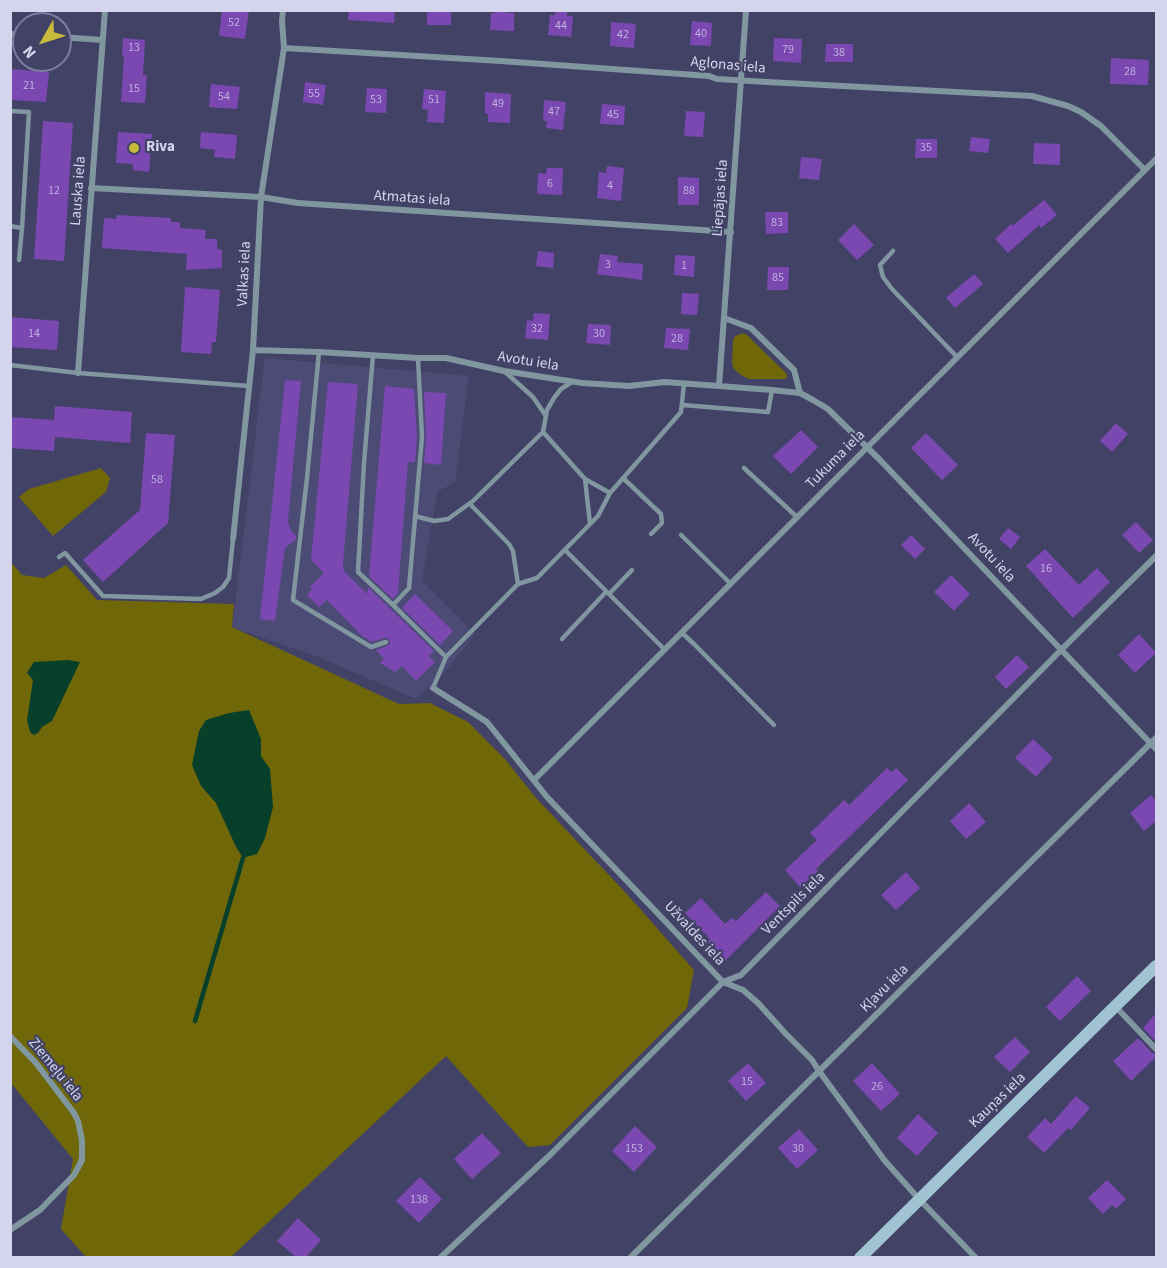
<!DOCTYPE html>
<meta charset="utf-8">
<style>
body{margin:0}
#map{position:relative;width:1167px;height:1268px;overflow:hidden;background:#424267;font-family:"Source Sans 3",sans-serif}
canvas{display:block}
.frame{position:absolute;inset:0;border:12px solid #d4d5ec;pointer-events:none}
.north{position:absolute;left:12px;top:12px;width:60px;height:60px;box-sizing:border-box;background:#424267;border:2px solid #7c7d9c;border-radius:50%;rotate:231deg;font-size:16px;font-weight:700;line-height:24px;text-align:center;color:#d4d5ec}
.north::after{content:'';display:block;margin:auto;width:21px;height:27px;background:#c8bb3b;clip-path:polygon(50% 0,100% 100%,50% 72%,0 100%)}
</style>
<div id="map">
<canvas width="1167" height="1268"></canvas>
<div class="frame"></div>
<div class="north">N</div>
</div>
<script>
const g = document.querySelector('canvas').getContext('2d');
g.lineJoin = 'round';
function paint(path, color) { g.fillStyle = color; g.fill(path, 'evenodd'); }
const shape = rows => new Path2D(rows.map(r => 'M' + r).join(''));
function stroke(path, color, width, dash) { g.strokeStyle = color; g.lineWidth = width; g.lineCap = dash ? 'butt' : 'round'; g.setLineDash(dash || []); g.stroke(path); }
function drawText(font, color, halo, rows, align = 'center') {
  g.font = font + ' "Source Sans 3",sans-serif'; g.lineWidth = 4.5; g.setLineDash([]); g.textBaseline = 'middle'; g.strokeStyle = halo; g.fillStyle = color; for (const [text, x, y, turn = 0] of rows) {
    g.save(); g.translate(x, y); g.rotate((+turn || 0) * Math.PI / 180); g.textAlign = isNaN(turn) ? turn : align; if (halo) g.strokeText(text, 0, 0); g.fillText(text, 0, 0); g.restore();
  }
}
paint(shape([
 [265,358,469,376,455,482,437,492,422,581,475,634,444,673,416,699,316,656,232,627]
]), '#4b4b76');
paint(shape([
 [743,333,747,335,787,374,786,379,749,379,741,375,734,369,732,363,733,340,735,336],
 [101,468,110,478,106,492,53,536,19,497,29,489],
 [10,561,22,575,44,578,66,565,97,600,234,604,232,627,399,704,430,703,468,722,504,758,537,799,626,893,694,970,687,1008,550,1145,528,1147,446,1056,231,1257,86,1257,61,1229,73,1159,11,1083]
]), '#706709');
paint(shape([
 [68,660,80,662,52,721,42,727,38,733,34,735,30,732,27,720,33,680,27,673,34,662],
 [249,710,261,739,261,756,270,769,273,807,265,838,257,854,243,858,236,847,216,803,201,786,192,765,199,731,206,720,229,713]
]), '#073f2b');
stroke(shape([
 [195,1021,243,858]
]), '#073f2b', 4.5);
paint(shape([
 [222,10,249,10,245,39,219,36],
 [349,10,395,10,394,23,348,20],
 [427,10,451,10,451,25,427,25],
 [495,10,507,10,507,13,514,13,514,31,490,30,491,13,495,13],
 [555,10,567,10,567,16,573,16,571,37,548,35,550,15,555,15],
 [692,21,712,23,711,46,690,45],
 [611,22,636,24,634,48,610,46],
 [123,38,145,40,143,75,147,75,145,103,121,102,124,56,122,56],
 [774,38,802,39,801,63,773,61],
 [826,44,853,44,853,62,825,62],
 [1111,58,1149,60,1148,85,1110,84],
 [10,69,49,72,46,102,10,100],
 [305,82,326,85,323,105,303,102],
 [211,84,240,87,237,109,209,107],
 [367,88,387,89,386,113,365,112],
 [424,89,446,91,444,123,427,122,428,110,422,109],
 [485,92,511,94,510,123,488,122,488,114,485,113],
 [544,100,566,102,563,130,546,128,547,121,543,121],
 [602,104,625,106,624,125,600,124],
 [686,111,705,112,703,137,684,136],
 [43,121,73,123,64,261,34,259],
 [118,132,152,134,149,172,133,170,133,164,116,163],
 [201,132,237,135,235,159,214,157,215,150,200,148],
 [971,137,990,139,988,153,969,151],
 [916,139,937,139,937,158,915,158],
 [1034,143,1060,144,1060,165,1033,164],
 [801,157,822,159,819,180,799,178],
 [607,166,624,168,621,201,597,198,599,172,606,173],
 [547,168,563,168,562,195,537,194,538,173,546,174],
 [678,177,699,178,699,205,678,205],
 [1044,200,1057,215,1041,228,1039,225,1008,253,995,239,1011,224,1012,226],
 [765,212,788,212,788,233,766,234],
 [117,215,171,218,171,222,180,222,180,228,206,230,205,239,217,239,217,249,222,250,222,268,186,270,187,254,102,248,104,218,116,219],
 [854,224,874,245,857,260,838,240],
 [538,251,554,253,553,268,536,266],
 [600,254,618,256,617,262,643,264,642,280,597,274],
 [675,255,695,256,694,277,674,275],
 [768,267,789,267,788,290,767,290],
 [974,274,983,284,955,308,946,298],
 [185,287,220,290,216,342,212,342,211,354,181,352],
 [682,293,699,294,697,315,681,314],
 [534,313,550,314,548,340,525,338,527,320,533,321],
 [10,317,59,321,57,350,10,347],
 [588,324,611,325,610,345,586,343],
 [666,328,690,329,688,350,664,348],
 [285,380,301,381,288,521,290,529,296,536,296,539,285,548,275,621,260,619],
 [328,382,358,384,343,564,344,571,367,594,368,587,434,651,429,656,435,662,416,681,402,666,395,672,380,663,384,659,376,650,389,645,390,642,388,638,385,638,372,642,362,636,327,600,319,607,307,595,312,589,310,587,324,573,311,560],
 [385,386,414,389,417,437,415,462,408,462,398,593,393,599,369,576],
 [424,392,446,393,441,465,424,463,426,437],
 [55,406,132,412,130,443,55,437,54,451,10,448,10,417,54,420],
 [1116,423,1128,434,1112,452,1100,441],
 [801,430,818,447,791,474,773,456],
 [146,433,175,435,168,523,103,582,83,560,140,510],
 [926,433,958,465,942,480,911,448],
 [1136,522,1153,540,1139,553,1122,535],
 [1008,528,1020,537,1011,549,999,539],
 [911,535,925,549,915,559,901,545],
 [1045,549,1079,585,1097,568,1110,582,1073,618,1026,566],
 [951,575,970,594,954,611,934,592],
 [415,594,453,631,440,645,402,608],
 [1139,634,1156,653,1135,673,1118,655],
 [1017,655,1029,667,1006,689,995,677],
 [1033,739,1053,758,1036,777,1015,758],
 [887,768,892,772,896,768,908,780,816,869,818,871,800,887,785,870,817,840,810,833,844,800,849,805],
 [1151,795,1156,802,1156,821,1144,831,1130,813],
 [969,803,986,822,966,839,950,821],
 [906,872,920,888,896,910,881,895],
 [766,892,780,906,725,961,707,942,710,939,685,913,701,898,725,924,732,918,736,921],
 [1077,976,1091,991,1060,1021,1046,1007],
 [1156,1013,1156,1042,1143,1028],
 [1015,1037,1030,1052,1010,1072,994,1057],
 [1138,1038,1152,1053,1156,1054,1156,1057,1131,1081,1113,1061],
 [748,1063,766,1083,746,1101,728,1081],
 [872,1063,900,1094,881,1111,853,1081],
 [1076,1096,1090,1108,1071,1130,1068,1128,1044,1153,1027,1137,1045,1118,1051,1124],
 [918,1114,938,1133,917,1156,897,1138],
 [635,1126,657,1147,634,1172,612,1151],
 [799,1129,818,1150,797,1169,778,1148],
 [482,1133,501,1153,472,1179,454,1159],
 [420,1177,442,1199,419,1223,396,1201],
 [1107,1180,1126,1199,1116,1209,1112,1205,1103,1214,1088,1198],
 [298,1218,321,1240,306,1257,296,1257,277,1241]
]), '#7b48b2');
stroke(shape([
 [10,111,29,112,22,228,19,260],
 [10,226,22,228],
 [893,251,880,265,883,277,892,289,957,357],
 [319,352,307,478,293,600,371,647,386,642],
 [373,355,364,463,358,572,393,605,446,657],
 [10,365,78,373,249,386],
 [504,371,533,397,546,416],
 [683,405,768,412,772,390],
 [543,432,547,410,554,398,561,389,572,382],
 [744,468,797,517],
 [623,478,661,514,662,523,651,534],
 [585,479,590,524],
 [470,504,509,544,513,551,518,584],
 [415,516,434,521,448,519,473,501,543,432,585,479,610,493],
 [681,535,731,584],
 [565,550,665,650],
 [59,557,65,553,103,596,201,599,215,593,223,587,229,578,233,539],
 [609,594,632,570],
 [393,605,409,588,422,437,418,358],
 [682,633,694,644,774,725],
 [562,639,606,592],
 [433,688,446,657,518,584,537,578,598,516,610,493,681,412,684,384]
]), '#8197a0', 4.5);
stroke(shape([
 [10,34,24,35],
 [60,37,102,40],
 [284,48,501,61,709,76,717,79,767,82,1032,96,1068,106,1081,112,1101,126,1145,170],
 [91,188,261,197,298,203,731,232],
 [724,318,751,328,794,370,800,393],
 [253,350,319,352,418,358,446,358,504,371,582,383,629,386,665,382,772,390,800,393,813,400,828,409,880,460,1156,749],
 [78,373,105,10],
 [719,386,746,10],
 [233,539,253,350,261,197,284,48,282,21,283,10],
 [433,688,487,722,547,797,723,982,743,990,758,1003,786,1034,812,1060,819,1071,885,1161,919,1199,976,1258],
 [534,780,1156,159],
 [1116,1007,1156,1049],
 [10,1036,36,1063,74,1113,78,1121,82,1140,82,1160,74,1175,40,1210,10,1230],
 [440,1258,551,1154,723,982,741,975,1061,650,1156,556],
 [630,1258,1156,738]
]), '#8197a0', 6);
stroke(shape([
 [860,1258,1156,966]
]), '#a0c4d1', 12);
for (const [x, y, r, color] of [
 [134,148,6,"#c8bb3b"]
]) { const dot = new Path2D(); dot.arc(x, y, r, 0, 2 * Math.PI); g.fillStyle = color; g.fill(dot); stroke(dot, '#424267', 2); }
drawText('12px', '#beb2de', null, [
 ["52",234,23],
 ["44",561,26],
 ["40",701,34],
 ["42",623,35],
 ["13",134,48],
 ["79",788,50],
 ["38",839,53],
 ["28",1130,72],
 ["21",29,86],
 ["15",134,89],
 ["55",314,94],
 ["54",224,97],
 ["53",376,100],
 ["51",434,100],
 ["49",498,104],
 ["47",554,112],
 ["45",613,115],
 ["35",926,148],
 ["6",550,184],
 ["4",610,186],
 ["12",54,191],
 ["88",689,191],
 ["83",777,223],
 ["3",608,265],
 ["1",684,266],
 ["85",778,278],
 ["32",537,329],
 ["14",34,334],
 ["30",599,334],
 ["28",677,339],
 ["58",157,480],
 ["16",1046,569],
 ["15",747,1082],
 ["26",877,1087],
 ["153",634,1149],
 ["30",798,1149],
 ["138",419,1200]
]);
drawText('15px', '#d4d5ec', '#424267', [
 ["Aglonas iela",728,66,5],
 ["Lauska iela",79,191,-86],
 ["Liepājas iela",721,198,-86],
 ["Atmatas iela",412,199,4],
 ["Valkas iela",245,274,-87],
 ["Avotu iela",528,362,9],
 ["Tukuma iela",836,460,-45],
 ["Avotu iela",991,558,47],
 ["Ventspils iela",794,904,-45],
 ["Užvaldes iela",694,934,47],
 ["Kļavu iela",885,989,-45],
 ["Ziemeļu iela",55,1070,51],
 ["Kauņas iela",998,1101,-44]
]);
drawText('bold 15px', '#d4d5ec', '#424267', [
 ["Riva",146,148]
], 'left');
</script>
